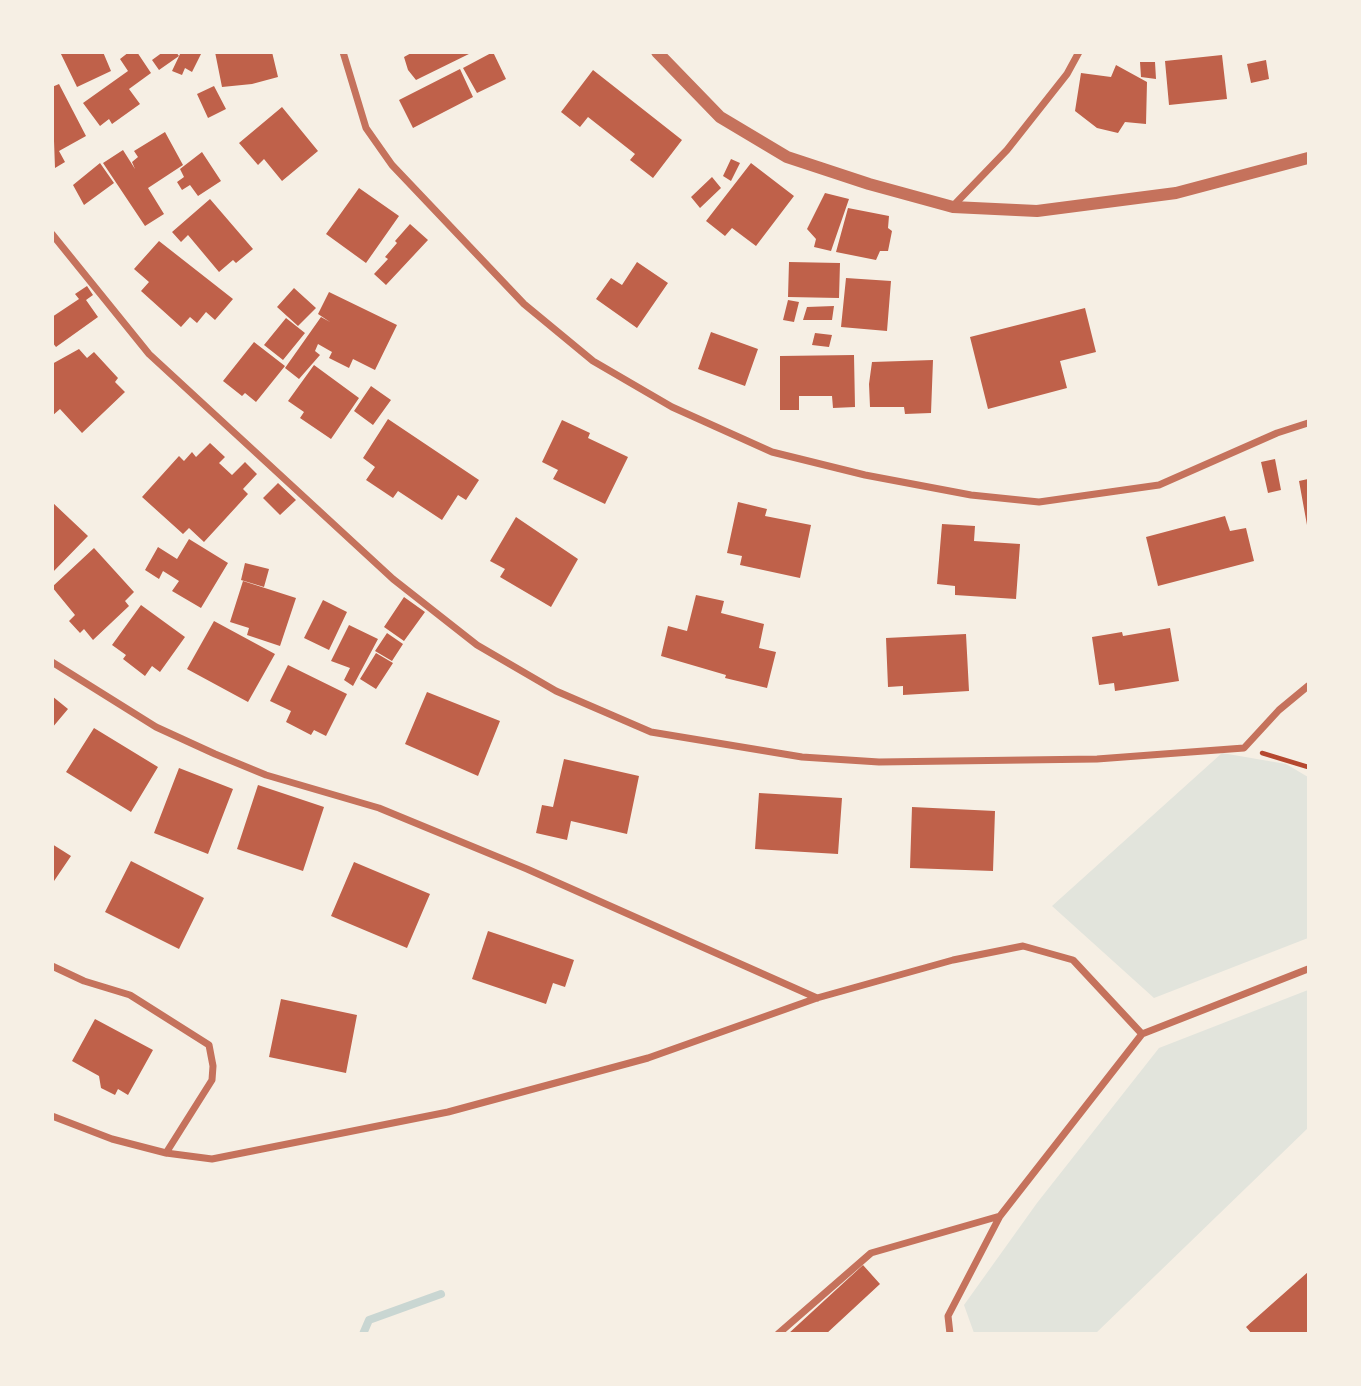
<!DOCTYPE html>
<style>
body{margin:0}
#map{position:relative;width:1361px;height:1386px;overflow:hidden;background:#f6efe4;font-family:Ubuntu,sans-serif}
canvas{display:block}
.frame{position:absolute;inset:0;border:54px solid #f6efe4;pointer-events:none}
</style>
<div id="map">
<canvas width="1361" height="1386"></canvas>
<div class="frame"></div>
</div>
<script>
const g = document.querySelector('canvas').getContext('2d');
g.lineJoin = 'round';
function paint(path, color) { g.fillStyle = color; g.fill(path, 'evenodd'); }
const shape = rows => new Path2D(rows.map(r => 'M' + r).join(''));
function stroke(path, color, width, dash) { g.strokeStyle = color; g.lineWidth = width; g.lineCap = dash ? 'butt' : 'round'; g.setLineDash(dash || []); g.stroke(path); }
paint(shape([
 [1222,753,1286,764,1308,777,1308,938,1154,998,1052,906],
 [1308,990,1308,1128,1096,1333,974,1333,964,1305,1037,1203,1159,1048]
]), '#e2e4dc');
stroke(shape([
 [363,1334,369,1320,441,1294]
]), '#c9d6d2', 8);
paint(shape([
 [60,52,103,52,111,71,77,87],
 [129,52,137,52,151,73,129,89,140,104,112,124,109,119,100,126,83,103,128,71,120,59],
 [163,52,176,52,179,56,159,70,152,60],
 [202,52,192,72,185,68,182,75,172,71,181,52],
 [215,52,272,52,278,77,252,84,222,87],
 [413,52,473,52,416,80,408,70,404,57],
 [493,52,506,79,477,93,463,68],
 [1222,55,1227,99,1169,105,1165,61],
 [1266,60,1269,79,1251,83,1247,64],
 [1140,62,1155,62,1156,79,1141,77],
 [1116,65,1147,82,1146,124,1125,122,1118,133,1097,128,1075,111,1081,73,1111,77],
 [460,69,473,97,413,128,399,100],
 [593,70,682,140,653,178,630,160,635,154,588,117,580,127,561,112],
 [59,84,86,136,59,151,65,162,55,168,52,87],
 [214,86,226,109,208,118,197,94],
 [282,107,318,151,282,181,264,159,258,165,239,143],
 [165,132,183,165,148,188,164,214,145,226,103,163,123,150,135,169,132,162,138,157,134,151],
 [202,152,221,181,198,196,190,185,182,190,177,182,184,177,180,169],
 [731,159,740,163,731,181,723,176],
 [100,163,114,183,84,205,73,185],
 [751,163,794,196,756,246,732,228,725,236,706,221],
 [712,177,721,188,700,208,691,197],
 [359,188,399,216,366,263,326,234],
 [825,193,849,199,831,251,814,247,816,239,807,229],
 [210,199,253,249,236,263,233,260,219,272,188,235,181,242,172,232],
 [848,208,889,216,888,228,892,231,888,251,880,251,876,260,836,252],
 [410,224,428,240,386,285,374,274,388,259,385,257,397,243,395,241],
 [159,241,233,299,215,320,206,312,197,323,190,317,181,327,141,291,149,282,134,269],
 [637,262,668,283,637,328,596,299,611,278,622,285],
 [789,262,840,263,839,298,788,297],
 [846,278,891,281,887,331,841,327],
 [87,286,93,295,86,300,98,317,56,347,52,342,52,317,79,299,75,294],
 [294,288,316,308,298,326,277,307],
 [329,292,397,325,375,370,353,359,349,368,329,358,332,352,318,344,315,351,320,355,299,379,285,368,321,317,330,322,318,314],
 [788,300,799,302,794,322,783,320],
 [834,306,832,320,803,320,807,307],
 [1085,308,1096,352,1060,361,1067,388,988,409,970,337],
 [286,318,305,333,283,360,264,345],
 [711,332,758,349,745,386,698,369],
 [815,333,832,335,829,347,812,345],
 [254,342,285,366,256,402,245,393,242,396,223,381],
 [79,349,87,358,94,352,118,378,115,382,125,392,82,433,60,409,52,416,52,364],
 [854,355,855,407,833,408,832,396,799,396,799,410,780,410,780,356],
 [933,360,931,413,905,414,904,407,870,407,869,384,872,362],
 [314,365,359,398,331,439,300,418,304,412,288,401],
 [371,386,391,400,373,425,354,411],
 [388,419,479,480,466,500,458,495,442,520,398,491,393,498,366,480,375,467,363,458],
 [562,420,590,433,588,438,628,457,605,504,553,479,558,470,542,462],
 [210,443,225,457,219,463,232,475,245,462,257,474,243,489,248,494,204,542,189,528,183,534,142,497,179,456,184,461,192,452,196,457],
 [1275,459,1281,490,1268,493,1261,462],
 [1308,479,1308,525,1307,525,1299,481],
 [278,483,296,500,280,515,263,498],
 [52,502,88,536,52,573],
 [738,502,767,509,765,516,811,525,800,578,740,565,742,556,727,553],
 [1225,516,1230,531,1246,528,1254,561,1158,586,1146,537],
 [516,517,578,559,551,607,500,577,505,569,490,561],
 [942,524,975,526,974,541,1020,544,1016,599,955,595,955,586,937,584],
 [189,539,228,563,201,608,172,591,179,581,163,571,159,579,145,570,158,547,177,559],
 [94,548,134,592,125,601,129,606,93,640,84,629,80,633,69,621,75,615,52,587],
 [245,563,269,569,264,587,241,580],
 [243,581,296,598,280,646,247,635,249,628,230,622],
 [696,595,724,601,721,613,764,624,759,648,776,652,767,688,725,678,726,675,661,656,668,626,687,631],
 [404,597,425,612,404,641,384,627],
 [323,600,347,612,329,650,304,638],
 [141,605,185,637,160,672,152,666,145,676,123,659,126,655,112,645],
 [214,621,275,654,248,702,187,669],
 [349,625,378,639,353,686,344,680,350,668,331,661],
 [1170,628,1179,681,1115,691,1114,683,1099,685,1092,637,1122,632,1123,636],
 [387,633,403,644,392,661,375,651],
 [966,634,969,691,903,695,903,686,888,687,886,638],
 [376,653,393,663,376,689,360,679],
 [288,665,347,694,326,736,314,730,311,735,286,722,291,711,270,701],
 [427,692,500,721,478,776,405,744],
 [52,696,68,709,52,728],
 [94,728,158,767,131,812,66,772],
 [564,759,639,776,627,834,571,821,567,840,536,833,542,805,553,807],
 [179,768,233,789,208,854,154,833],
 [258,785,324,807,303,871,237,849],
 [759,793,842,798,838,854,755,849],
 [912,807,995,811,993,871,910,868],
 [52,844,71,856,52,884],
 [131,861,204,898,179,949,105,912],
 [354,862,430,894,407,948,331,916],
 [488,931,574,960,565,987,553,983,546,1004,472,979],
 [281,999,357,1015,346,1073,269,1057],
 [95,1019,153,1050,128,1095,118,1089,115,1095,101,1088,99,1076,72,1061],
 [863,1265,880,1284,826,1334,788,1334],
 [1308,1272,1308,1334,1252,1334,1246,1327]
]), '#bf614a');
stroke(shape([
 [1262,753,1308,767]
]), '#b5482f', 4.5);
stroke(shape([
 [343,52,366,128,392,165,524,304,593,361,672,407,772,452,865,475,971,495,1039,502,1159,485,1277,433,1308,423],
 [953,206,1007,150,1067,74,1079,52],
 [52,234,149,354,393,579,477,645,556,691,651,732,802,757,879,762,1097,759,1244,748,1279,710,1308,686],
 [52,662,156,727,215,754,266,775,379,808,527,869,817,998],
 [52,966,84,981,130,995,209,1045,213,1066,212,1080,166,1153],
 [1142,1034,1308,969],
 [52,1116,112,1139,166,1153,212,1159,448,1112,648,1058,817,998,953,960,1023,946,1073,960,1142,1034],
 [778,1334,871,1253,1000,1216],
 [950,1334,948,1316,1000,1216,1142,1034]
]), '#c5725c', 7);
stroke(shape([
 [657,52,720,117,787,157,869,184,953,207,1037,211,1176,193,1308,158]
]), '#c5725c', 12);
</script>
